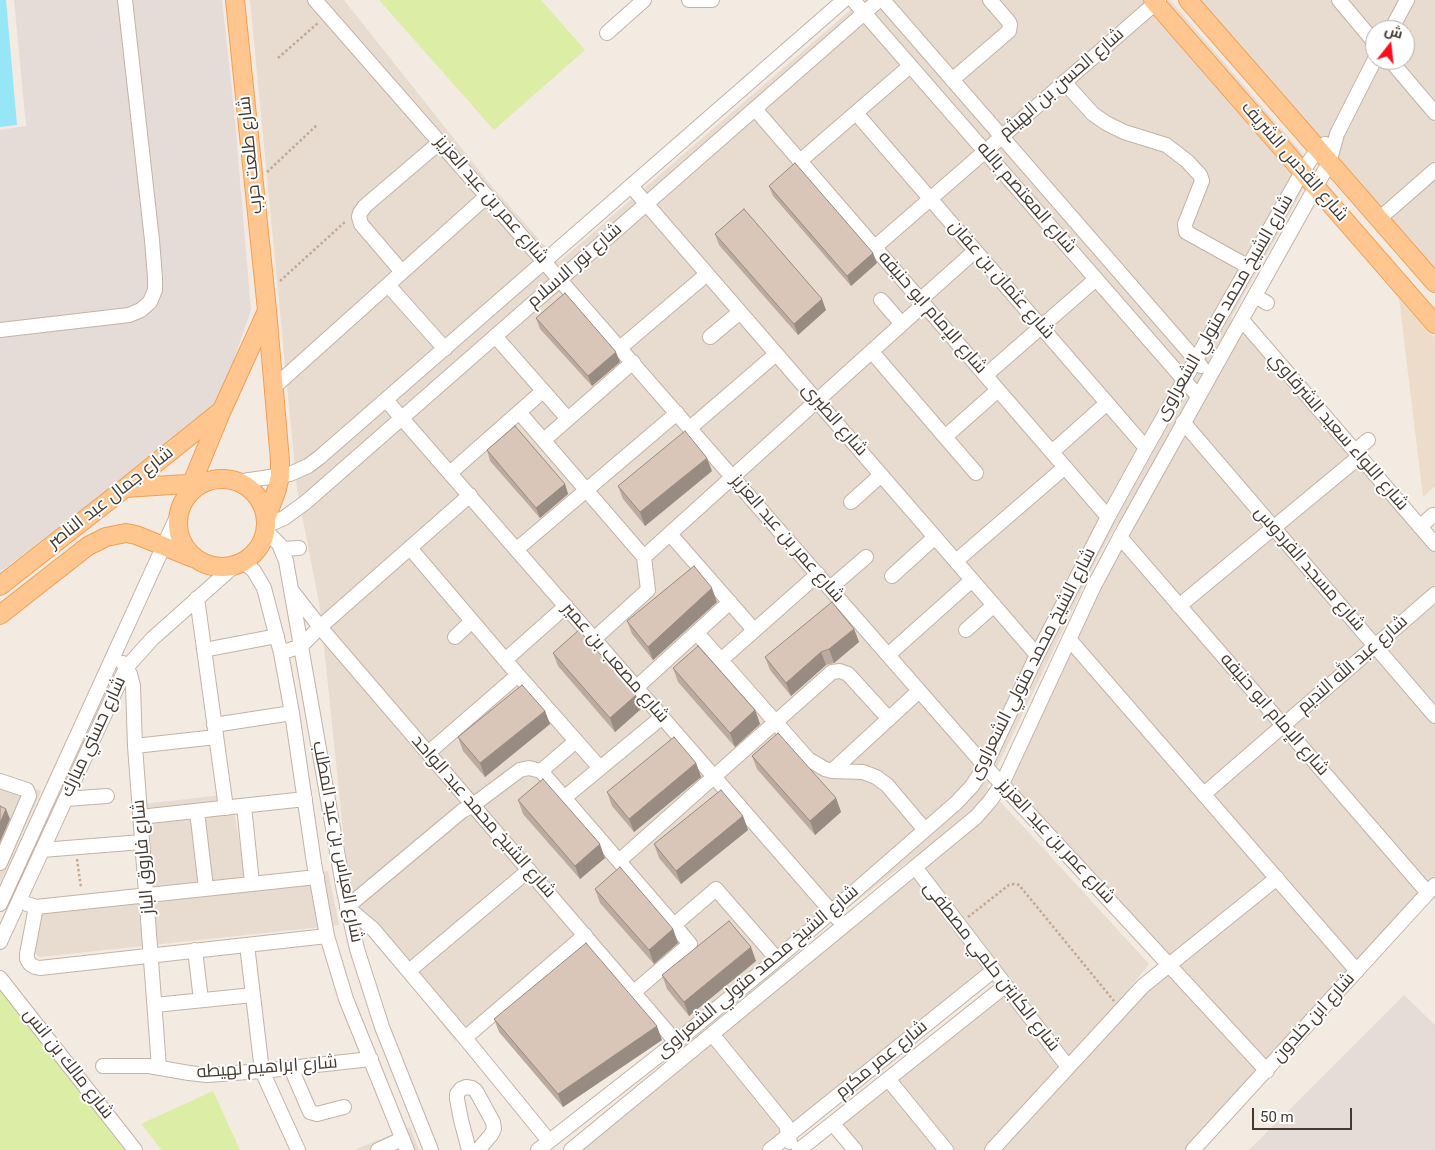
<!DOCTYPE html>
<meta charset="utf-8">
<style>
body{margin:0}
#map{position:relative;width:1435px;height:1150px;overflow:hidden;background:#f3eae2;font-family:Roboto,Cairo,sans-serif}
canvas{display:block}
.north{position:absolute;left:1365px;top:20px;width:50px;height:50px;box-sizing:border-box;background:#fff;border:1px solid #b5b0ad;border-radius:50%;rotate:16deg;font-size:14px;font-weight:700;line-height:20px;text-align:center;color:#453a32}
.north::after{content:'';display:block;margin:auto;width:18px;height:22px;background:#ff0d1e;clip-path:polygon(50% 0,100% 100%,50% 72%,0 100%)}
.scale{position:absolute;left:1252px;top:1108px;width:100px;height:22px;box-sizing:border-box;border:2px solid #453a32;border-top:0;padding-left:6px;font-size:15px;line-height:18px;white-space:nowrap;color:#453a32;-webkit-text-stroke:4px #fff;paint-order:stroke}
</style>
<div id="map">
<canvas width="1435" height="1150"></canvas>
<div class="north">ش</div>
<div class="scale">50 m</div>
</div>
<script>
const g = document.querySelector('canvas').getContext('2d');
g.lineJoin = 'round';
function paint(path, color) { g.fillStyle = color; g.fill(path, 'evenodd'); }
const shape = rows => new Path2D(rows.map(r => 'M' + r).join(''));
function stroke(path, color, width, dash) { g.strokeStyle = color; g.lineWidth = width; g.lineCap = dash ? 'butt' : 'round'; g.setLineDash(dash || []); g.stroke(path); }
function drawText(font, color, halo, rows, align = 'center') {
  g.font = font + ' Roboto,Cairo,sans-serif'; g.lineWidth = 4; g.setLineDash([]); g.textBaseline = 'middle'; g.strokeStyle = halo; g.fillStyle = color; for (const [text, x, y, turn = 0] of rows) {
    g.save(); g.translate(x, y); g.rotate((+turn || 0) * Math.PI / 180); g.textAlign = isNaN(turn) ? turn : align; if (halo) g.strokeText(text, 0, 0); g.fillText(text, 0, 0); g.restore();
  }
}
paint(shape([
 [250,0,344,0,489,183,559,262,862,0,1170,0,1315,168,1231,318,1350,455,1181,596,1118,522,1097,559,998,765,987,787,1149,964,1068,1065,910,860,677,1039,586,934,455,1041,351,907,320,608,297,489],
 [1193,0,1435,0,1435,278],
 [1375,30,1405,30,1405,60,1375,60],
 [1359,458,1435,545,1435,881,1267,1067,1006,783,1120,539,1180,607],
 [0,775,41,791,0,883],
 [231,794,246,879,328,871,339,925,40,957,36,954,34,951,37,899,150,891,143,804],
 [915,868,993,970,770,1150,573,1150],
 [1169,966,1265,1071,1190,1150,855,1150,833,1124,1005,987,1068,1069],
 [410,1127,419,1150,354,1150]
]), '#e8dbcf');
paint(shape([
 [14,0,222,0,234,109,251,310,218,406,0,572,0,130,26,126],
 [1404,995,1435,1025,1435,1150,1249,1150]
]), '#e5dcd8');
paint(shape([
 [1399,298,1435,338,1435,486,1423,497]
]), '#eedcca');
paint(shape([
 [379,0,541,0,585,50,494,130],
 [0,979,133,1150,0,1150],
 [213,1091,240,1150,162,1150,141,1124]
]), '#dceda5');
paint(shape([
 [0,0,6,0,17,125,0,127]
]), '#96e6f8');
const minor = shape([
 [315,0,985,766,1267,1071],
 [689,0,712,0],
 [853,0,1198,396],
 [883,0,1201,366],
 [1339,0,1375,43],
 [1391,30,1407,0],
 [607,33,644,0],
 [1390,60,1435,113],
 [952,80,1009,31,1010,25,1009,22,990,0],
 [1064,82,1093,114,1106,123,1124,132,1166,145,1187,161,1200,175,1202,181,1185,224,1186,232,1249,267],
 [755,109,1108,517],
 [856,113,1146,448],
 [800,161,910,66],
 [631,186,1037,655],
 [1379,219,1435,170],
 [875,247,1159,0],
 [402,272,361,224,359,217,360,213,365,206,440,142],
 [388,285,445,349],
 [1255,296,1267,303],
 [881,300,902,324],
 [920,300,975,251],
 [1242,320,1435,544],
 [0,330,129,315,141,310,150,302,155,290,155,278,152,240,125,0],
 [495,336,568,419],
 [710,337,740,312],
 [620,348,707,274],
 [872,352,976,473],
 [986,375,1096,279],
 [274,387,487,196],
 [386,400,837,918],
 [519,412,644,557,648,590,594,639],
 [1183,422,1435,716],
 [690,428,776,354],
 [945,437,998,390],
 [544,440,633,362],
 [1355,451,1368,440],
 [1052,452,1107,403],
 [450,473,543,391],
 [236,482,290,474,308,466,320,457,844,0],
 [851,502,881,475],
 [266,526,284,518,306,502,879,0],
 [1420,527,1433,515],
 [266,531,279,544,286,561,344,891,357,949,382,1027,431,1150],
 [670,534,754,630],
 [1120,537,1428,893],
 [410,548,518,675,600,768],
 [282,549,299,548],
 [517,549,677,413],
 [644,557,924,304],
 [956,561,1065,467],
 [244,562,254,571,264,588,281,653,292,713,314,863,327,936,346,999,407,1150],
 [892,576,935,537],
 [830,588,866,557],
 [292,591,320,627,676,1042],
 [197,598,226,808],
 [1179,606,1359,457],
 [966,630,994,605],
 [697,633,808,759,825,769,832,771,863,772,876,777,887,785,925,830],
 [455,637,472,621],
 [1069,639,1357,971],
 [204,650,277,636],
 [281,653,301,646,320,627,470,495],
 [888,655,972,580],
 [505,660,566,606],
 [721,660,818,574],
 [123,663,130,674,133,686,135,746,159,1067],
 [637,687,730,602],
 [214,725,292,713],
 [135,746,216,737],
 [428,753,518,675],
 [541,771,674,925,716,889,777,959],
 [832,771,919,691],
 [0,781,27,790,29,796,0,863],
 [1204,794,1435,594],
 [564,798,662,717],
 [66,799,107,796],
 [244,806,252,883],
 [197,811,206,888],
 [140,817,305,799],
 [42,850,142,842],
 [619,861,832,672,840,671,848,674,889,719],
 [915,867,1068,1067],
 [0,904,181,508],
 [27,904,36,907,317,877],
 [36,907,27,954,27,959,30,964,35,967,40,968,327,936],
 [0,942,126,668,152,639,234,566],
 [247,945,262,1071,298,1150],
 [195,950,201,1000],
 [409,971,529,870],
 [0,978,135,1150],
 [634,992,690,944,674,925],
 [155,1005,253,995],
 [712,1034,786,1125,790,1142],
 [465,1038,585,935],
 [103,1066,149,1066,189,1073,207,1075,262,1071,371,1059],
 [291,1068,310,1112,317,1114,344,1107],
 [888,1079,946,1150],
 [833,1124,855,1150],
 [549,1141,465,1038,373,929,347,907,462,811,473,805,520,770,529,768,541,771,576,741],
 [378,1150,402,1139],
 [469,1150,461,1120,457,1099,457,1094,461,1089,466,1087,472,1088,476,1091,493,1122,494,1129,491,1135,478,1150],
 [538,1150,676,1042,777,959,956,803,972,786,985,766,1037,655,1108,517,1146,448,1302,172,1318,149,1325,144],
 [571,1150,976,817,990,801,1002,784,1093,588,1120,537,1329,163,1337,134,1375,59],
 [770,1150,994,970],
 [799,1150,1005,986],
 [992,1150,1143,986,1277,878],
 [1193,1150,1435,885]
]);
const major = shape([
 [235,0,267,310,280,461,280,476,277,489,266,519],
 [1153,0,1435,324],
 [1188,0,1435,283],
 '178 523a44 44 0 1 1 88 0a44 44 0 1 1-88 0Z',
 [125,488,201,483],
 [187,495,222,410,267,311],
 [0,586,125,488,222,410],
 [0,615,88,546,106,537,126,533,136,535,193,558]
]);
stroke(minor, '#c2b3a7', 16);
stroke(major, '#f19f52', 20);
stroke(shape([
 [278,58,318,23],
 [267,172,317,125],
 [280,281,346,221],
 [77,859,81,888],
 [968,917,1009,885,1014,884,1019,885,1114,1001]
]), '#c3a893', 2.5, [2.5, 2.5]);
stroke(minor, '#fff', 14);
stroke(major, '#ffc78f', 18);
paint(shape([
 [769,186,873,253,877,263,851,286,773,196],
 [715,234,826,310,798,335,719,245],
 [536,318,620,362,592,386,540,329],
 [487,450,565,484,568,494,540,518,490,461],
 [712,471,645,526,623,499,618,486],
 [717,602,653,660,632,634,627,621],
 [854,629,859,642,834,663,826,665,791,696,770,670,765,657],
 [553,653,641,709,615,732,558,666],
 [673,668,755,710,760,724,735,747,678,682],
 [545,711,550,724,485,777,463,751,458,737],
 [752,756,836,798,841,812,815,835,757,769],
 [696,763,701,777,634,832,612,806,607,792],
 [518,800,605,858,580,879,523,814],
 [743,816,748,830,681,884,659,858,654,844],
 [595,889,673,929,678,943,654,964,600,903],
 [756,961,689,1016,667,989,662,975],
 [494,1019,662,1040,563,1107,499,1032]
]), '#bbaa9f');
paint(shape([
 [873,253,877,263,851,286,847,276],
 [822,299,826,310,798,335,794,324],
 [616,352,620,362,592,386,588,376],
 [707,458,712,471,645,526,640,512],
 [565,484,568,494,540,518,536,508],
 [712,588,717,602,653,660,648,647],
 [854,629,859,642,834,663,829,649],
 [821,652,826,665,791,696,786,683],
 [636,695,641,709,615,732,610,718],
 [755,710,760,724,735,747,730,733],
 [545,711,550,724,485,777,480,763],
 [696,763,701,777,634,832,629,819],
 [836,798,841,812,815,835,810,821],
 [6,809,10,819,0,842,0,823],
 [743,816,748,830,681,884,676,871],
 [600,844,605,858,580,879,575,866],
 [673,929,678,943,654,964,649,950],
 [751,947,756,961,689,1016,684,1002],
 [657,1026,662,1040,563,1107,558,1094]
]), '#988b82');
const building = shape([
 [795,163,873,253,847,276,769,186,795,163],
 [744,209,822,299,794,324,715,234,744,209],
 [565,293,616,352,588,376,536,318,565,293],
 [515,426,565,484,536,508,487,450,515,426],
 [685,431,707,458,640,512,618,486,685,431],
 [694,566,712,588,648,647,627,621,694,566],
 [832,602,854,629,829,649,821,652,786,683,765,657,832,602],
 [579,630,636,695,610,718,553,653,579,630],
 [698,646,755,710,730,733,673,668,698,646],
 [522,685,545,711,480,763,458,737,522,685],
 [778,733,836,798,810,821,752,756,778,733],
 [674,737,696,763,629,819,607,792,674,737],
 [543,779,600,844,575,866,518,800,543,779],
 [721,790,743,816,676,871,654,844,721,790],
 [0,806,6,809,0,823,0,806],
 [620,867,673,929,649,950,595,889,620,867],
 [729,921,751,947,684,1002,662,975,729,921],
 [586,943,657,1026,558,1094,494,1019,586,943]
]);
paint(building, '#d9c6b9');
stroke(building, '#988b82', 1);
drawText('18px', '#453a32', '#fff', [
 ["شارع الحسن بن الهيثم",1062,84,-41],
 ["شارع طلعت حرب",251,155,-96],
 ["شارع القدس الشريف",1294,162,49],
 ["شارع المعتصم بالله",1026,198,49],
 ["شارع عمر بن عبد العزيز",491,200,49],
 ["شارع نور الاسلام",575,266,-41],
 ["شارع عثمان بن عفان",1001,280,49],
 ["شارع الشيخ محمد متولي الشعراوى",1225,308,-60],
 ["شارع الإمام ابو حنيفه",932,313,49],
 ["شارع الطبرى",834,420,49],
 ["شارع اللواء سعيد الشرقاوي",1338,432,49],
 ["شارع جمال عبد الناصر",111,498,-38],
 ["شارع عمر بن عبد العزيز",787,539,49],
 ["شارع مسجد الفردوس",1309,569,49],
 ["شارع مصعب بن عمير",615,663,49],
 ["شارع الشيخ محمد متولي الشعراوى",1033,664,-63],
 ["شارع عبد الله النديم",1353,665,-41],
 ["شارع الإمام ابو حنيفه",1274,715,49],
 ["شارع حسني مبارك",94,737,-65],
 ["شارع الشيخ محمد عبد الواحد",483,817,49],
 ["شارع العباس بن عبد المطلب",337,842,79],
 ["شارع عمر بن عبد العزيز",1056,842,47],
 ["شارع فاروق الباز",144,857,-95],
 ["شارع الكابتن حلمي مصطفى",991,967,52],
 ["شارع الشيخ محمد متولي الشعراوى",758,972,-40],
 ["شارع ابن خلدون",1314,1018,-48],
 ["شارع عمر مكرم",882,1060,-39],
 ["شارع مالك بن انس",68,1064,52],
 ["شارع ابراهيم لهيطه",267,1068,-4]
]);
</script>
